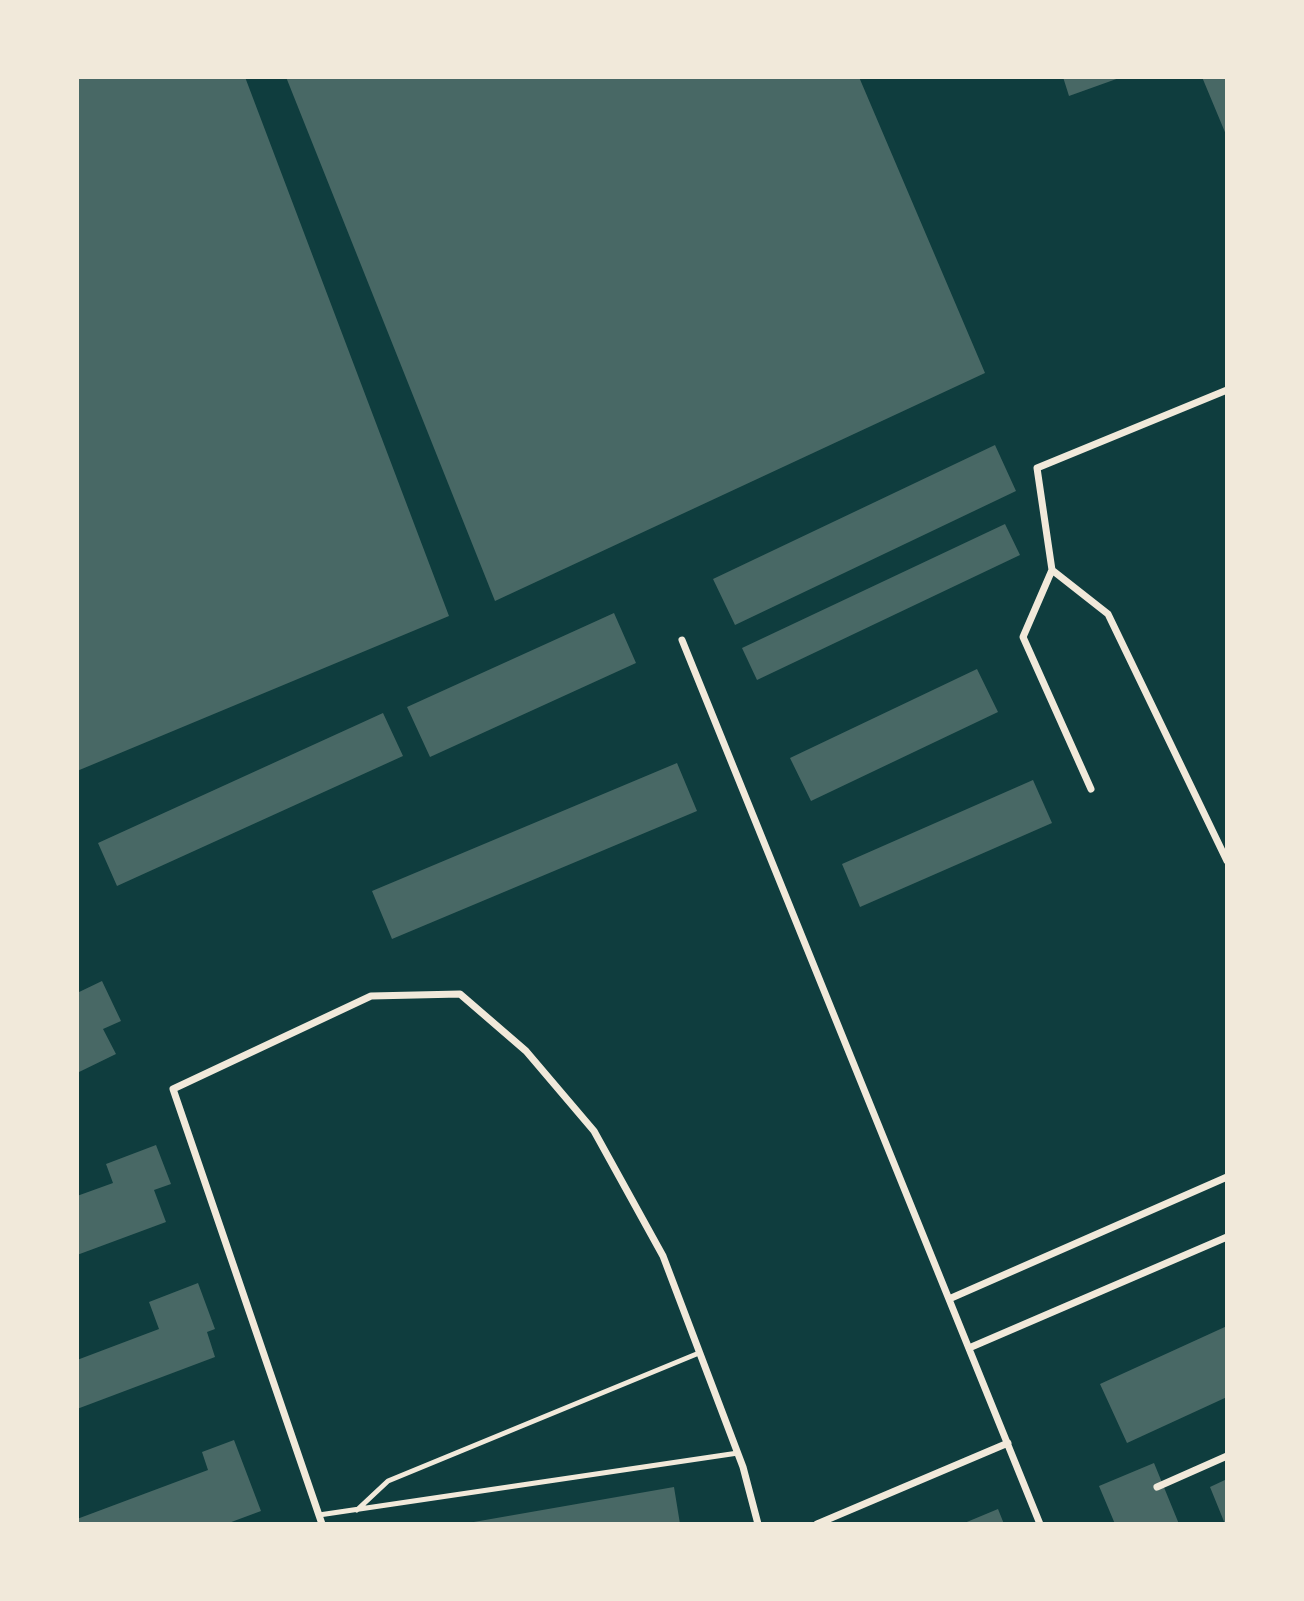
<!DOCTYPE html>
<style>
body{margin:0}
#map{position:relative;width:1304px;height:1601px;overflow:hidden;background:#0f3d3e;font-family:"Public Sans",sans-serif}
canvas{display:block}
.frame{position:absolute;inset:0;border:79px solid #f1e9da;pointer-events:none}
</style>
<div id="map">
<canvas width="1304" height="1601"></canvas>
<div class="frame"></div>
</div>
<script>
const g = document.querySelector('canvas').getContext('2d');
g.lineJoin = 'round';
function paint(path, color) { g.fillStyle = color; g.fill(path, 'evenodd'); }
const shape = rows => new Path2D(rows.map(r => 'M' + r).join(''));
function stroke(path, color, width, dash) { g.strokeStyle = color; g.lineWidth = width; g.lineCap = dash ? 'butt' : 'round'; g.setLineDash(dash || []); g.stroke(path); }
paint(shape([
 [77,77,245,77,449,616,77,771],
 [286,77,859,77,985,373,495,601],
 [1063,77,1122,77,1069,96],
 [1202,77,1227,77,1227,137],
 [995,445,1016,491,735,625,713,579],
 [1005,524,1020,555,757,680,742,648],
 [614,613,636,663,430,757,407,707],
 [977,669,998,712,811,801,790,758],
 [383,713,403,756,117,886,98,843],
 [677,763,697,811,392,939,372,891],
 [1033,780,1052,823,860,907,842,864],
 [102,981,121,1021,103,1029,116,1054,77,1073,77,993],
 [156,1145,171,1184,154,1190,166,1222,77,1255,77,1196,113,1183,106,1164],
 [198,1283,215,1329,207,1332,215,1357,77,1409,77,1360,159,1329,149,1302],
 [1227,1326,1227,1397,1127,1443,1100,1384],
 [234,1440,261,1511,226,1524,77,1524,77,1519,208,1470,202,1452],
 [1154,1463,1179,1524,1115,1524,1099,1486],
 [1227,1479,1227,1524,1225,1524,1210,1487],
 [674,1487,680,1524,469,1524,468,1523],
 [998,1509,1004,1524,962,1524]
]), '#486865');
stroke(shape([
 [357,1510,388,1481,699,1353],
 [319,1515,738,1453]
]), '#f1e9da', 5);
stroke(shape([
 [1052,570,1108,614,1227,861],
 [682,640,1040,1524],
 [1091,789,1023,637,1052,570,1037,468,1227,390],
 [949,1299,1227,1177],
 [969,1348,1227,1237],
 [1157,1487,1227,1456],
 [322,1524,173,1089,371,996,460,994,526,1051,594,1131,663,1256,743,1467,758,1524],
 [817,1524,1008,1443]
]), '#f1e9da', 7);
</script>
